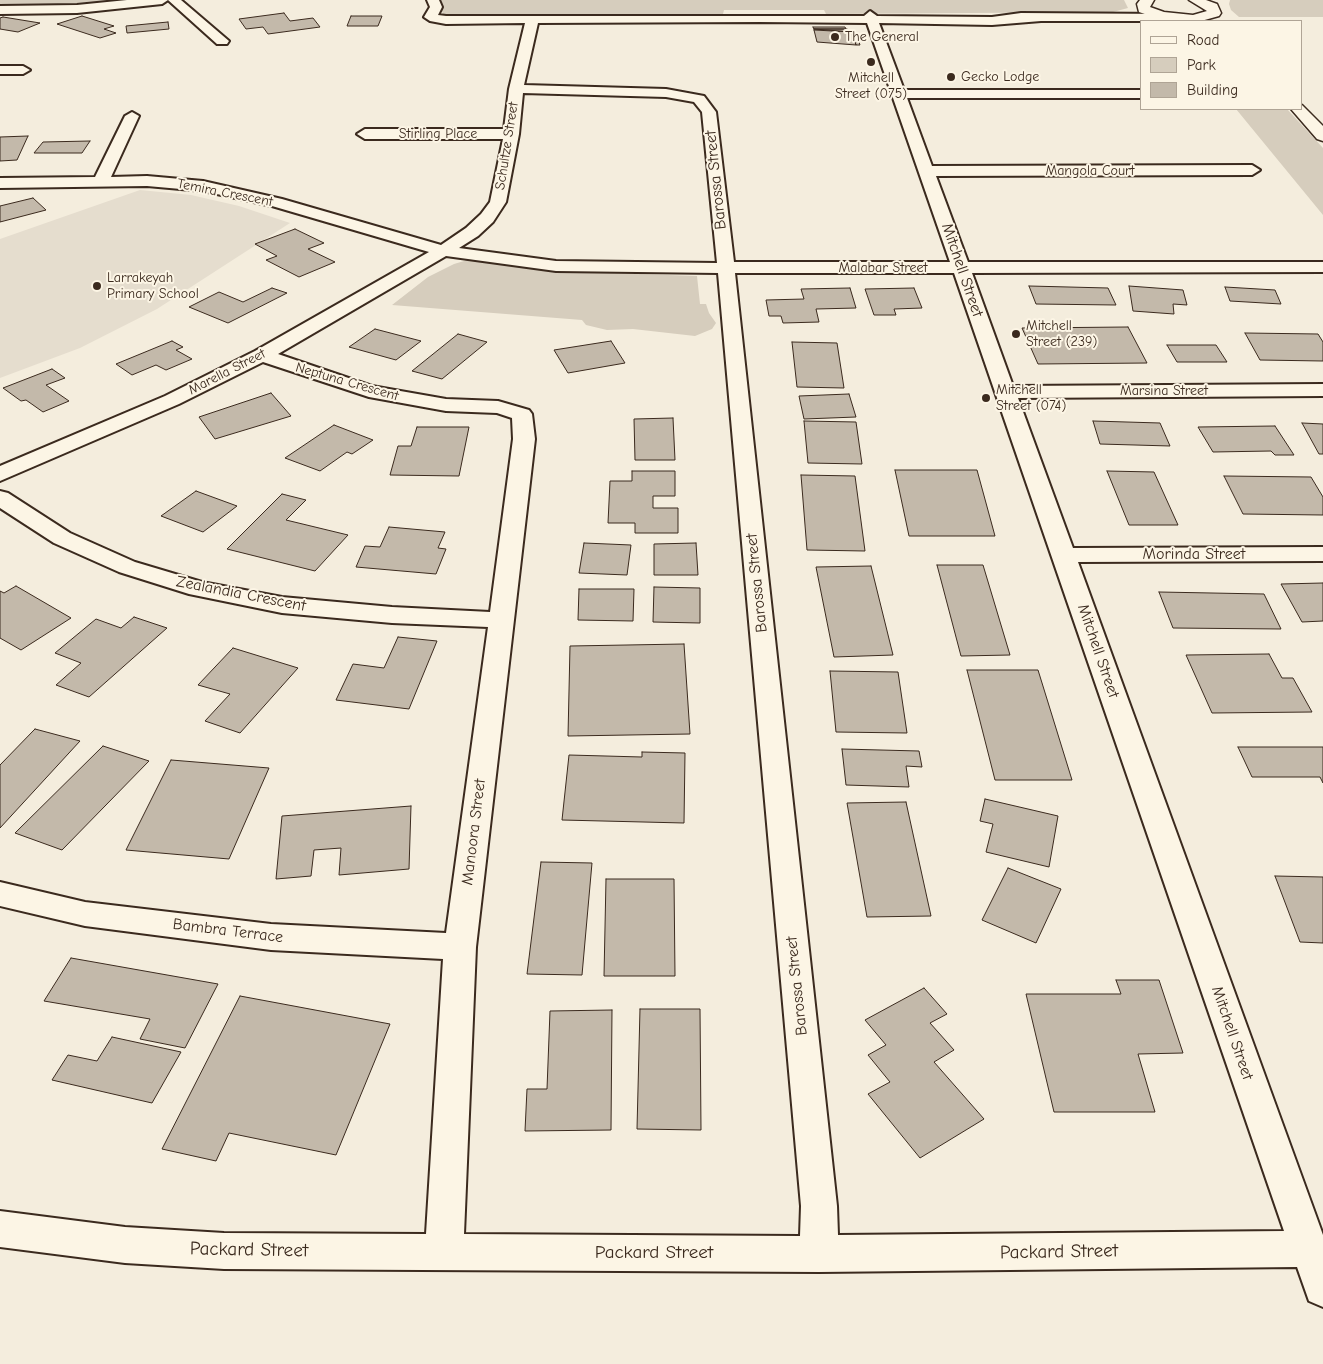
<!DOCTYPE html>
<style>
body{margin:0}
#map{position:relative;width:1323px;height:1364px;overflow:hidden;background:#f4eddd;font-family:"Comic Neue",sans-serif}
canvas{display:block}
.legend{position:absolute;left:1140px;top:20px;width:162px;height:90px;box-sizing:border-box;background:#fcf5e5;border:1px solid #afa495;margin:0;padding:6px 9px;list-style:none;font-size:15px;color:#3b2a1e}
.legend li{display:flex;align-items:center;gap:10px;height:25px}
.legend b{width:25px;border:1px solid #afa495}
</style>
<div id="map">
<canvas width="1323" height="1364"></canvas>
<ul class="legend">
<li><b style="height:6px;background:#fcf5e5"></b>Road</li>
<li><b style="height:14px;background:#d6cdbd"></b>Park</li>
<li><b style="height:14px;background:#c3b9aa"></b>Building</li>
</ul>
</div>
<script>
const g = document.querySelector('canvas').getContext('2d');
g.lineJoin = 'round';
function paint(path, color) { g.fillStyle = color; g.fill(path, 'evenodd'); }
const shape = rows => new Path2D(rows.map(r => 'M' + r).join(''));
function stroke(path, color, width, dash) { g.strokeStyle = color; g.lineWidth = width; g.lineCap = dash ? 'butt' : 'round'; g.setLineDash(dash || []); g.stroke(path); }
function drawText(font, color, halo, rows, align = 'center') {
  g.font = font + ' "Comic Neue",sans-serif'; g.lineWidth = 4; g.setLineDash([]); g.textBaseline = 'middle'; g.strokeStyle = halo; g.fillStyle = color; for (const [text, x, y, turn = 0] of rows) {
    g.save(); g.translate(x, y); g.rotate((+turn || 0) * Math.PI / 180); g.textAlign = isNaN(turn) ? turn : align; if (halo) g.strokeText(text, 0, 0); g.fillText(text, 0, 0); g.restore();
  }
}
paint(shape([
 [140,190,191,195,239,206,290,223,157,309,80,348,0,378,0,239]
]), '#e5ddce');
paint(shape([
 [0,0,147,0,85,5,0,8],
 [438,0,1124,0,1128,8,1113,12,826,14,824,10,724,10,723,14,481,14,479,18,447,17,443,14],
 [1230,0,1323,0,1323,17,1239,17,1231,10,1229,4],
 [1236,109,1287,109,1323,148,1323,215],
 [471,259,552,271,697,276,700,304,706,304,709,313,716,323,712,329,695,336,633,329,607,330,586,325,582,320,392,305,428,277,454,264]
]), '#d6cdbd');
const building = shape([
 [284,13,290,21,313,18,320,27,268,34,263,27,246,29,239,19,284,13],
 [82,16,114,26,104,29,116,33,100,38,57,24,82,16],
 [351,16,382,16,378,26,347,26,351,16],
 [3,17,40,23,18,32,0,29,0,18,3,17],
 [168,22,169,29,127,33,126,26,168,22],
 [813,27,845,27,846,29,814,29,813,27],
 [814,29,846,29,855,31,860,45,856,45,852,32,814,29],
 [814,30,852,32,856,45,817,42,814,30],
 [28,136,17,160,0,161,0,137,28,136],
 [90,141,82,153,34,153,43,142,90,141],
 [33,198,46,210,0,222,0,206,33,198],
 [295,229,324,243,308,249,335,262,299,277,266,260,277,256,255,244,295,229],
 [1029,286,1108,288,1116,305,1036,304,1029,286],
 [1129,286,1183,290,1187,305,1173,304,1174,314,1133,311,1129,286],
 [1225,287,1275,290,1281,304,1230,301,1225,287],
 [272,288,287,293,228,323,189,307,219,292,243,302,272,288],
 [850,288,856,308,816,309,819,322,783,323,781,316,769,316,766,300,804,299,801,289,850,288],
 [914,288,922,308,894,309,896,315,874,315,865,289,914,288],
 [1128,327,1147,363,1038,364,1022,328,1128,327],
 [375,329,421,341,396,360,349,347,375,329],
 [1245,333,1318,334,1323,342,1323,361,1260,360,1245,333],
 [458,334,487,342,442,379,412,371,458,334],
 [172,341,183,347,176,350,192,359,166,370,156,365,132,375,116,364,172,341],
 [611,341,625,363,568,373,554,350,611,341],
 [792,342,837,343,844,388,797,387,792,342],
 [1167,345,1216,345,1227,362,1177,362,1167,345],
 [52,369,65,378,46,385,69,401,43,412,26,400,21,401,3,388,52,369],
 [271,393,291,416,215,439,199,417,271,393],
 [849,394,856,417,804,419,799,396,849,394],
 [673,418,675,460,635,460,634,419,673,418],
 [804,421,856,422,862,464,808,463,804,421],
 [1093,421,1160,423,1170,446,1100,444,1093,421],
 [1302,423,1323,424,1323,454,1319,454,1302,423],
 [334,425,373,440,352,454,347,452,320,471,285,458,334,425],
 [1275,426,1294,455,1275,455,1271,451,1213,452,1198,427,1275,426],
 [417,427,469,427,459,476,390,475,398,446,411,446,417,427],
 [895,470,977,470,995,536,909,536,895,470],
 [632,471,675,471,675,496,653,496,653,508,678,508,678,533,635,533,635,523,608,523,610,481,632,481,632,471],
 [1107,471,1154,472,1178,525,1129,525,1107,471],
 [801,475,855,476,865,551,807,550,801,475],
 [1224,476,1311,477,1323,497,1323,515,1243,514,1224,476],
 [196,491,237,506,203,532,161,516,196,491],
 [282,494,306,500,286,520,348,535,315,571,227,549,282,494],
 [389,527,445,532,438,548,446,549,436,574,356,567,365,546,380,547,389,527],
 [584,543,631,545,627,575,579,573,584,543],
 [696,543,698,575,654,575,654,544,696,543],
 [937,565,983,565,1010,655,961,656,937,565],
 [871,566,893,655,834,657,816,567,871,566],
 [1323,583,1323,621,1302,622,1281,584,1323,583],
 [16,586,71,618,21,650,0,638,0,591,4,593,16,586],
 [654,587,700,588,700,623,653,622,654,587],
 [579,589,634,589,633,621,578,620,579,589],
 [1159,592,1264,594,1281,629,1173,628,1159,592],
 [134,617,167,628,89,697,56,685,81,663,55,653,96,619,121,628,134,617],
 [398,637,437,641,409,709,336,700,353,664,384,668,398,637],
 [684,644,690,734,568,736,570,646,684,644],
 [233,648,298,668,240,733,205,721,230,694,198,685,233,648],
 [1269,654,1282,678,1293,678,1312,712,1212,713,1186,655,1269,654],
 [967,670,1038,670,1072,780,995,780,967,670],
 [830,671,898,672,907,733,836,732,830,671],
 [35,729,80,741,0,828,0,765,35,729],
 [103,746,149,761,62,850,15,833,103,746],
 [1238,747,1323,747,1323,783,1320,777,1252,777,1238,747],
 [842,749,919,751,922,767,906,766,909,787,846,785,842,749],
 [642,752,685,753,684,823,562,820,569,755,642,757,642,752],
 [171,760,269,768,229,859,126,850,171,760],
 [985,799,1058,816,1049,867,986,852,993,824,980,821,985,799],
 [906,802,931,916,867,917,847,803,906,802],
 [411,806,409,869,339,875,341,848,314,850,311,876,276,879,282,816,411,806],
 [541,862,592,863,582,975,527,974,541,862],
 [1008,868,1061,889,1036,943,982,920,1008,868],
 [1275,876,1323,877,1323,943,1300,942,1275,876],
 [606,879,674,879,675,976,604,976,606,879],
 [71,958,218,984,185,1048,140,1039,150,1019,44,1001,71,958],
 [1116,980,1159,980,1183,1053,1138,1054,1155,1112,1054,1112,1026,994,1121,994,1116,980],
 [924,988,947,1014,930,1023,954,1050,934,1062,984,1119,920,1158,868,1094,890,1082,868,1055,886,1045,865,1020,924,988],
 [240,996,390,1024,336,1155,229,1133,216,1161,162,1149,240,996],
 [640,1009,700,1009,701,1130,637,1129,640,1009],
 [612,1010,611,1130,525,1131,527,1089,547,1089,550,1011,612,1010],
 [112,1037,181,1052,152,1103,52,1080,68,1055,97,1061,112,1037]
]);
paint(building, '#c3b9aa');
stroke(building, '#3b2a1e', 1);
const street = shape([
 [127,0,181,0,229,41,227,44,217,44,168,0,162,4,77,13,0,14,0,6,77,5,127,0],
 [427,0,439,0,442,7,438,15,446,16,864,16,870,11,877,16,992,17,1021,13,1170,14,1176,18,1172,21,1041,21,992,25,879,23,904,90,1142,90,1142,98,907,98,932,166,1252,165,1260,170,1252,175,936,176,968,262,1323,262,1323,272,972,273,1013,386,1323,384,1323,396,1018,398,1073,548,1323,547,1323,561,1078,562,1323,1235,1323,1307,1309,1301,1297,1267,819,1272,224,1269,125,1263,0,1247,0,1211,125,1227,224,1233,426,1234,443,959,271,950,85,926,0,906,0,882,85,902,271,924,446,933,488,627,392,623,282,613,189,594,119,572,54,543,0,508,0,491,8,493,70,533,135,562,202,582,282,597,392,607,490,612,513,439,512,418,497,413,446,411,369,397,263,362,179,404,0,481,0,466,165,396,255,351,429,252,272,206,203,191,147,186,0,188,0,178,95,177,125,116,132,112,139,116,111,177,147,176,203,181,282,199,441,245,466,228,481,214,490,202,503,139,365,139,357,134,365,129,504,129,509,89,525,23,446,24,430,21,424,17,430,7,427,0],
 [760,22,867,23,950,262,734,262,716,112,704,96,666,89,524,85,538,23,760,22],
 [523,93,666,97,694,102,702,112,717,263,556,261,459,248,478,236,493,222,506,202,519,134,523,93],
 [446,256,556,271,718,273,801,1206,800,1236,464,1234,476,947,535,439,532,414,529,410,498,401,446,399,372,386,278,354,446,256],
 [735,273,954,273,1284,1231,838,1235,837,1206,735,273],
 [0,66,23,66,30,70,23,74,0,74,0,66]
]);
const secondary = shape([
 [1140,0,1154,0,1150,7,1164,12,1193,15,1207,11,1189,0,1206,0,1217,4,1221,13,1219,16,1201,21,1162,20,1139,12,1137,4,1140,0],
 [1302,105,1323,126,1323,141,1317,139,1291,109,1302,109,1302,105]
]);
stroke(street, '#3b2a1e', 4);
stroke(secondary, '#3b2a1e', 3);
paint(street, '#fcf5e5');
paint(secondary, '#fcf5e5');
for (const [x, y, r, color] of [
 [835,37,5,"#3b2a1e"],
 [871,62,5,"#3b2a1e"],
 [951,77,5,"#3b2a1e"],
 [97,286,5,"#3b2a1e"],
 [1016,334,5,"#3b2a1e"],
 [986,398,5,"#3b2a1e"]
]) { const dot = new Path2D(); dot.arc(x, y, r, 0, 2 * Math.PI); g.fillStyle = color; g.fill(dot); stroke(dot, '#fcf5e5', 2); }
drawText('14px', '#3b2a1e', '#fcf5e5', [
 ["The General",845,37],
 ["Gecko Lodge",961,77],
 ["Mitchell",871,78,"center"],
 ["Street (075)",871,94,"center"],
 ["Larrakeyah",107,278],
 ["Primary School",107,294],
 ["Mitchell",1026,326],
 ["Street (239)",1026,342],
 ["Mitchell",996,390],
 ["Street (074)",996,406]
], 'left');
drawText('14px', '#3b2a1e', '#fcf5e5', [
 ["Stirling Place",438,134],
 ["Schultze Street",507,146,-81],
 ["Mangola Court",1090,171],
 ["Temira Crescent",225,193,11],
 ["Malabar Street",883,268],
 ["Marella Street",227,372,-27],
 ["Neptuna Crescent",347,382,16],
 ["Marsina Street",1164,391]
]);
drawText('16px', '#3b2a1e', '#fcf5e5', [
 ["Barossa Street",716,180,-96],
 ["Mitchell Street",962,270,71],
 ["Morinda Street",1194,554],
 ["Barossa Street",757,583,-96],
 ["Zealandia Crescent",241,594,11],
 ["Mitchell Street",1098,651,71],
 ["Manoora Street",474,832,-83],
 ["Bambra Terrace",228,931,7],
 ["Barossa Street",797,986,-96],
 ["Mitchell Street",1232,1033,71]
]);
drawText('19px', '#3b2a1e', '#fcf5e5', [
 ["Packard Street",249,1250,1],
 ["Packard Street",1059,1252,-1],
 ["Packard Street",654,1253]
]);
</script>
